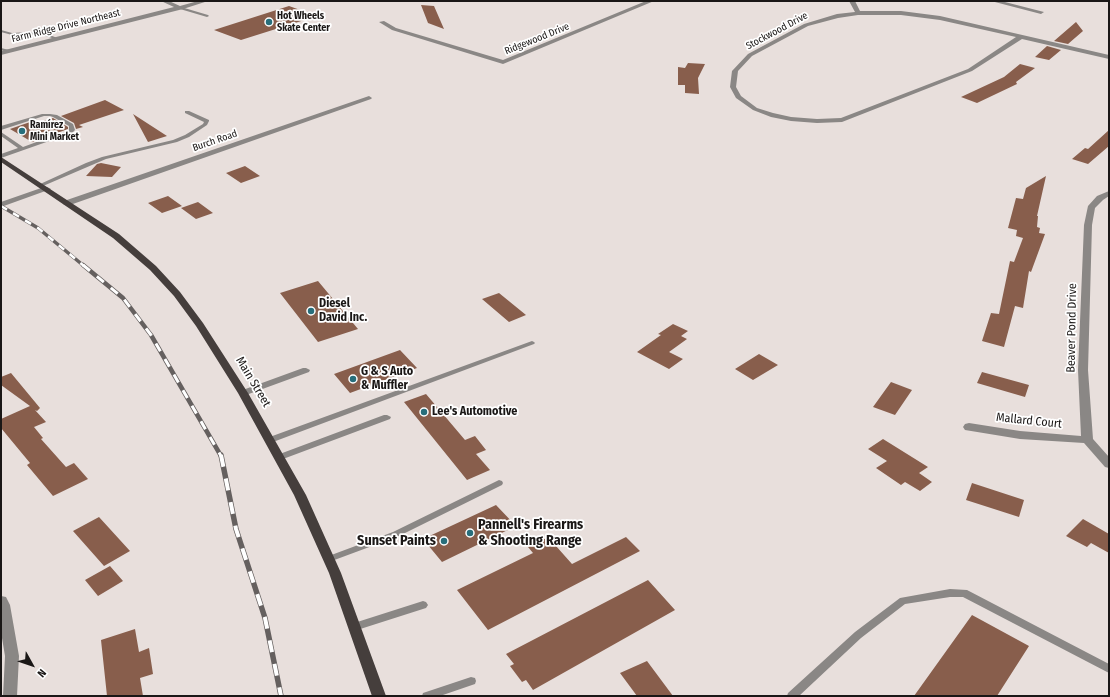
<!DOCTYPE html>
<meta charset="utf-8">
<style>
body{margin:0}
#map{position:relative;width:1110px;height:697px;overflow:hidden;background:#e8dfdc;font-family:"Fira Sans Condensed",sans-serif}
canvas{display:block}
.frame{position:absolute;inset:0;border:2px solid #1a1716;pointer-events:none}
.north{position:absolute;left:12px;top:645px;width:40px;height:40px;-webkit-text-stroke:3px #fff;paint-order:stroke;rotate:130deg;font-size:11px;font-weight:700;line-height:16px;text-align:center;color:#1a1716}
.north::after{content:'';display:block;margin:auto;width:14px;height:18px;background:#1a1716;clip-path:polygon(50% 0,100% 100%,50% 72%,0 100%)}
</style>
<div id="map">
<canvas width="1110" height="697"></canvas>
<div class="frame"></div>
<div class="north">N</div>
</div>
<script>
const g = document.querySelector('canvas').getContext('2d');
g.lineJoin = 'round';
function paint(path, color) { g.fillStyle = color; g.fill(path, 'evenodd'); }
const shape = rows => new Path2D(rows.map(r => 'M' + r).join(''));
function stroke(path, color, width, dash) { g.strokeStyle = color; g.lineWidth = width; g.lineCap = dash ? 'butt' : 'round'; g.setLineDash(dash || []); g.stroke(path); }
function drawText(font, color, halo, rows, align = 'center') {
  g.font = font + ' "Fira Sans Condensed",sans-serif'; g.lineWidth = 3.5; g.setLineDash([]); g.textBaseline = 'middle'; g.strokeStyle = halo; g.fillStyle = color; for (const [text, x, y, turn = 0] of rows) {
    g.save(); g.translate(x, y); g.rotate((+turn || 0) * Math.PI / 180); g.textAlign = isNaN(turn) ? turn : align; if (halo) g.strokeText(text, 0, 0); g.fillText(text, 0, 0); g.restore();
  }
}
paint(shape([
 [421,5,434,6,444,29,428,23],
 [289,6,317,16,241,40,214,30],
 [1076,22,1083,31,1068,44,1054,41],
 [1047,46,1061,50,1049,60,1035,57],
 [688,63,705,64,698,78,699,94,685,93,685,85,678,85,678,67,685,68],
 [1020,64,1035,68,1016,82,1017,84,977,103,961,97,1004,77],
 [105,100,124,110,79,125,83,127,76,129,74,123,61,116],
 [133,114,167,136,148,142],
 [53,118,68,127,68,129,32,142,10,129,33,121,37,123],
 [1109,130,1109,146,1088,164,1072,159,1085,148,1088,149],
 [101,163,121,167,112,177,86,176,97,164],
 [245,166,260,176,241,183,226,173],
 [1046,176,1037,216,1038,216,1037,227,1040,228,1039,233,1045,234,1031,272,1029,271,1023,308,1015,306,1004,347,982,341,991,313,999,314,1010,261,1014,262,1023,238,1016,236,1017,230,1008,228,1016,198,1023,199,1026,188],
 [168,196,182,206,162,213,148,203],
 [198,202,213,213,196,219,181,208],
 [318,281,358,329,318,342,280,293],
 [499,293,526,315,509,322,482,299],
 [673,324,688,331,681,336,687,339,669,352,683,359,669,369,637,352,661,335,658,334],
 [400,350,417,368,350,393,334,374],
 [759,354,778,365,753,380,735,369],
 [982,372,1029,385,1025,397,977,383],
 [11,373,40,408,37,411,35,410,46,422,34,427,43,438,41,439,66,467,74,463,88,479,53,496,27,465,30,463,1,428,1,419,30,406,1,385,1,377],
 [891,382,912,390,895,415,873,407],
 [426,394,465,440,475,436,486,450,476,454,490,470,467,480,404,402],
 [883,439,928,467,919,473,932,482,920,491,905,482,901,485,876,468,887,461,868,449],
 [972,483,1024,500,1019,517,966,500],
 [496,505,516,526,442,562,423,539],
 [99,517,130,551,104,566,73,531],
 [1083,519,1109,534,1109,553,1091,543,1087,547,1066,536],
 [548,537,572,564,626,537,640,551,488,630,457,590,533,553,528,547],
 [110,566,123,581,98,596,85,580],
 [648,580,675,610,533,690,526,680,522,682,510,666,514,664,506,654],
 [972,615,1029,646,997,696,914,696],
 [135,629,139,652,149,648,153,674,140,678,143,696,107,696,101,640],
 [647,661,673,696,637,696,620,673]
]), '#885e4c');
paint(shape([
 [181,7,208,15,209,16,207,17,180,9,179,8,181,7],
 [1,30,12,33,29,32,47,34,60,39,58,40,46,36,29,34,12,35,1,32,1,30],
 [1,48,9,50,9,51,7,52,1,50,1,48],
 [185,111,189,111,209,120,209,121,207,125,189,137,177,142,106,159,43,186,39,186,38,185,86,163,102,157,173,140,185,135,203,124,204,122,185,113,185,111],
 [42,114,50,114,57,115,73,124,75,130,72,133,1,158,1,154,18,148,1,136,1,132,23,147,69,130,69,126,53,117,50,116,44,116,1,130,1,126,42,114],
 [532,341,534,342,535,343,534,344,273,442,270,443,267,442,266,440,267,438,532,341],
 [303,368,306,368,310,370,309,372,246,395,240,395,239,393,240,391,303,368],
 [384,415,387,415,391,417,390,419,283,459,280,460,277,459,276,457,277,455,384,415],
 [499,480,502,481,503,483,502,485,399,536,329,562,326,561,325,559,326,557,393,532,499,480],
 [950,589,967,590,1109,664,1109,673,963,597,950,597,905,604,861,638,799,696,787,696,788,693,855,632,900,598,950,589],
 [423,601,426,602,428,605,426,608,354,631,351,630,349,627,351,624,423,601],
 [471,677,475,678,476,681,475,684,440,696,422,696,423,693,471,677]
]), '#8a8785');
paint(shape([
 [161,1,169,1,180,6,198,1,208,1,183,9,1,55,1,51,174,7,161,1],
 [646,1,654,1,503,64,392,30,379,22,384,21,396,28,503,60,646,1],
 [849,1,855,1,860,11,901,11,940,16,1109,55,1109,59,1022,39,972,71,842,122,817,123,791,121,771,117,753,110,736,98,730,87,732,71,748,54,804,24,837,14,855,12,849,1],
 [858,15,901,15,940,20,1016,37,968,69,841,118,817,119,791,117,773,113,757,108,741,96,736,87,738,71,752,56,808,26,838,18,858,15],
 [991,1,1001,1,1044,12,1041,14,991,1],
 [369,96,372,98,371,99,70,205,64,205,63,203,64,201,369,96],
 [44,187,47,187,51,189,1,207,1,202,44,187],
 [1109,191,1109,196,1103,200,1095,208,1092,225,1088,370,1093,439,1109,457,1109,468,1105,467,1084,443,1020,439,965,430,963,427,965,424,969,423,1020,431,1081,436,1078,370,1084,225,1088,206,1097,196,1109,191],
 [1,596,6,597,10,605,19,656,17,696,3,696,5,656,1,632,1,596]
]), '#8a8785');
paint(shape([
 [1,157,119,234,156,266,180,292,203,323,248,393,306,495,341,573,386,696,372,696,329,573,294,495,238,393,196,326,174,296,150,270,113,238,1,162,1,157]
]), '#453e3c');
const railFar2 = shape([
 [1,206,38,228,84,266]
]);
const railFar1 = shape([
 [83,265,123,298,151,335,221,456]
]);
const rail = shape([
 [221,455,236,529,265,618,281,696]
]);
stroke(railFar2, '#65605f', 3.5);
stroke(railFar1, '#65605f', 4.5);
stroke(rail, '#65605f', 5.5);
stroke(railFar2, '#fff', 2.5, [7]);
stroke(railFar1, '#fff', 3, [9]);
stroke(rail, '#fff', 4, [12]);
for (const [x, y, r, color] of [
 [269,22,4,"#276e7b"],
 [22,131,4,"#276e7b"],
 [311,311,4,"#276e7b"],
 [353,379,4,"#276e7b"],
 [424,412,4,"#276e7b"],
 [470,533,4,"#276e7b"],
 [444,541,4,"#276e7b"]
]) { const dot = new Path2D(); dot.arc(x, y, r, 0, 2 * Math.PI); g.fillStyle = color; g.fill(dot); stroke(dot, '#fff', 1.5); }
drawText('bold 10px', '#1a1716', '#fff', [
 ["Hot Wheels",277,16],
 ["Skate Center",277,28],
 ["Ramírez",30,125],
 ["Mini Market",30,137]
], 'left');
drawText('10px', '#1a1716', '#fff', [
 ["Farm Ridge Drive Northeast",66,26,-14],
 ["Stockwood Drive",777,31,-28],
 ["Ridgewood Drive",537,39,-22],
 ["Burch Road",215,141,-19]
]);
drawText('bold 12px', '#1a1716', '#fff', [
 ["Diesel",319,304],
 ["David Inc.",319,318],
 ["G & S Auto",361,372],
 ["& Muffler",361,386],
 ["Lee's Automotive",432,412]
], 'left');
drawText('12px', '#1a1716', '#fff', [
 ["Beaver Pond Drive",1072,328,-89],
 ["Main Street",253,382,59],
 ["Mallard Court",1029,421,6]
]);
drawText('bold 14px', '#1a1716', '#fff', [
 ["Pannell's Firearms",478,525],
 ["& Shooting Range",478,541],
 ["Sunset Paints",436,541,"right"]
], 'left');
</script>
